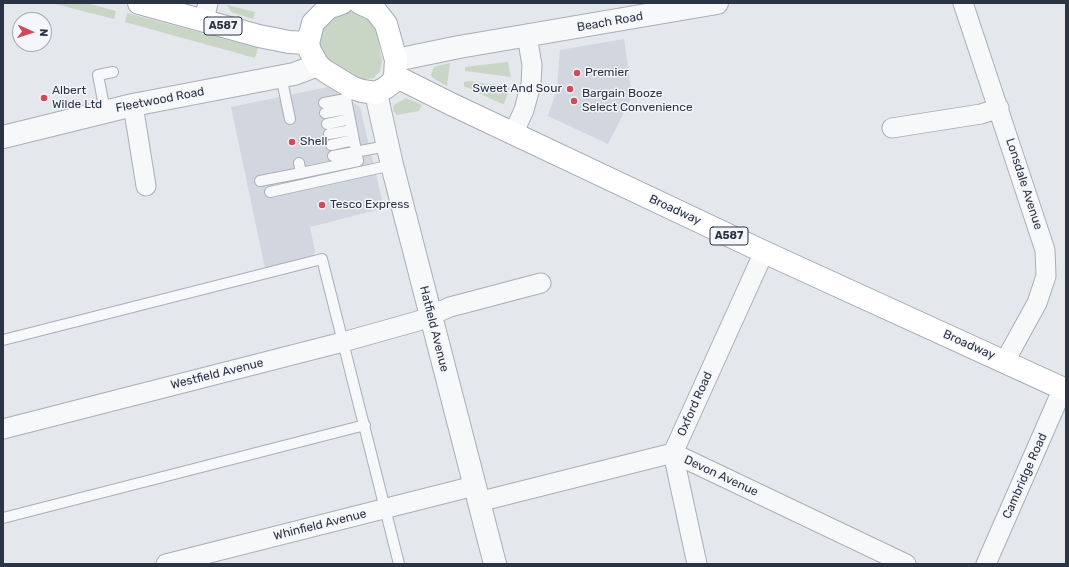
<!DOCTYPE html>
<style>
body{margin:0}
#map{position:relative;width:1069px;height:567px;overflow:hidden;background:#e4e7ec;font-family:Rubik,sans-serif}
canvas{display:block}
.frame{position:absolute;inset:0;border:4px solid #2b3445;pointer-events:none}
.north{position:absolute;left:12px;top:12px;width:40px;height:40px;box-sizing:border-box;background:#f4f6f9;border:1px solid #a4a8b1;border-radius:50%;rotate:93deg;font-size:11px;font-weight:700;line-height:16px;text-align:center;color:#2b3445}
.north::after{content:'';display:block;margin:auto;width:14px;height:18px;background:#d1495b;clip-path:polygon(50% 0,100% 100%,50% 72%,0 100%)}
</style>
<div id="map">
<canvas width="1069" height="567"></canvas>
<div class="frame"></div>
<div class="north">N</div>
</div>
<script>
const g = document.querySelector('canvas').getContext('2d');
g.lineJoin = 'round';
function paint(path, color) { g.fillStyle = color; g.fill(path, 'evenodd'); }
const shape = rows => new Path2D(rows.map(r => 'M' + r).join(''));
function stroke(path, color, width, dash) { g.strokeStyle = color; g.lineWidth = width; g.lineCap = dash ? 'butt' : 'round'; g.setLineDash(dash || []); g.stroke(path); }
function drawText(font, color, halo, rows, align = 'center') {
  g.font = font + ' Rubik,sans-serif'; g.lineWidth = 3; g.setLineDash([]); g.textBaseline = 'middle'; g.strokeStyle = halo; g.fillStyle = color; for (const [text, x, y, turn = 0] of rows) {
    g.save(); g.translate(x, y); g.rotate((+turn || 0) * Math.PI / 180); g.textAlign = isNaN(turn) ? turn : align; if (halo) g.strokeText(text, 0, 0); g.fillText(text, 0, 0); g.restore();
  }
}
paint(shape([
 [624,39,632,97,608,144,548,116,557,89,560,50],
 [328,87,360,107,384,208,310,227,315,251,312,257,265,268,231,107]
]), '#d2d6de');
paint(shape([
 [52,3,86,3,116,11,114,19],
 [227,5,255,12,253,19,231,12],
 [344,11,357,12,368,18,376,28,382,61,380,71,374,78,360,80,333,65,323,55,319,43,320,30,328,19],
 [127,13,258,48,255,58,125,22],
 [508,62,511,77,465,71,465,67],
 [450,63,447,86,433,78,431,75,434,67],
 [468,81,510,87,504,104,500,103,464,86,464,82],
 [406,98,422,105,419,111,397,115,393,111,394,105]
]), '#c9d6c5');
const service = shape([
 [281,76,290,119],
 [324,103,346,99],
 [105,111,98,75,113,72],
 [325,113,348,109],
 [327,124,350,119],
 [329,134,352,130],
 [331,145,354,140],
 [333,156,387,146],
 [299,163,301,173,358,161,346,99,353,88],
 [260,181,301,173],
 [270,192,392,165],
 [3,340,322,259,399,564],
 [3,518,365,425]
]);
const minor = shape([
 [963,3,1045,250,1046,276,1037,303,1005,361],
 [204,20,208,3],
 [133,105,146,186],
 [892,128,981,114,999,108],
 [513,134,524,110,531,84,532,65,527,36],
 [3,429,343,342,418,321,450,307,541,283],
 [478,502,673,453,906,564],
 [166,564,474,486],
 [697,564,673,453,764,252],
 [986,564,1063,388]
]);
const tertiary = shape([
 [396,60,459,47,717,3],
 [376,93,392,165,495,564],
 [3,137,133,105,294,74,318,65]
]);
const primary = shape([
 [139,3,259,36,289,42,308,43],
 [342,3,328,8,313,23,308,43,310,51,318,65,325,71,353,88,362,91,376,93,385,88,392,83,395,76,396,60,386,24,375,10,360,3],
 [395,76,451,104,764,252,1066,390]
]);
stroke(service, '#a9aeb7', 12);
stroke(minor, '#a9aeb7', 21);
stroke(tertiary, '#a9aeb7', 24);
stroke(primary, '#a3abb8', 24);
stroke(service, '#f7f8fa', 10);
stroke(minor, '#f7f8fa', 19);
stroke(tertiary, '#f7f8fa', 22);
stroke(primary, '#fff', 22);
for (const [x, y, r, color] of [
 [577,73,4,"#d1495b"],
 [570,89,4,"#d1495b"],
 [44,98,4,"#d1495b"],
 [574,101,4,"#d1495b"],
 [292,142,4,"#d1495b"],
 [322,205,4,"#d1495b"]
]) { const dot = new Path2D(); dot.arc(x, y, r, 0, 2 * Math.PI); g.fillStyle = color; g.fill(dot); stroke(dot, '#f4f6f9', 1.5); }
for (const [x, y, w] of [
 [223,26,38],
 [729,236,38]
]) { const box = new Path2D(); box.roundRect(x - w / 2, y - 9, w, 18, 3); g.fillStyle = '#f4f6f9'; g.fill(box); stroke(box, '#2b3445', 1); }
drawText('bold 11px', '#2b3445', null, [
 ["A587",223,26],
 ["A587",729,236]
]);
drawText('12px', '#2b3445', '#f4f6f9', [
 ["Beach Road",610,22,-10],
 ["Fleetwood Road",160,100,-11],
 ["Lonsdale Avenue",1024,184,72],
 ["Broadway",675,210,25],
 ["Hatfield Avenue",434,329,76],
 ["Broadway",969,345,24],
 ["Westfield Avenue",217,374,-14],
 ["Oxford Road",695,404,-66],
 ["Devon Avenue",721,476,25],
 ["Cambridge Road",1025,476,-66],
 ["Whinfield Avenue",320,525,-14]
]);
drawText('12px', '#2b3445', '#f4f6f9', [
 ["Premier",585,73],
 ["Sweet And Sour",562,89,"right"],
 ["Albert",52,91],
 ["Wilde Ltd",52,105],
 ["Bargain Booze",582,94],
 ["Select Convenience",582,108],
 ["Shell",300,142],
 ["Tesco Express",330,205]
], 'left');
</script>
